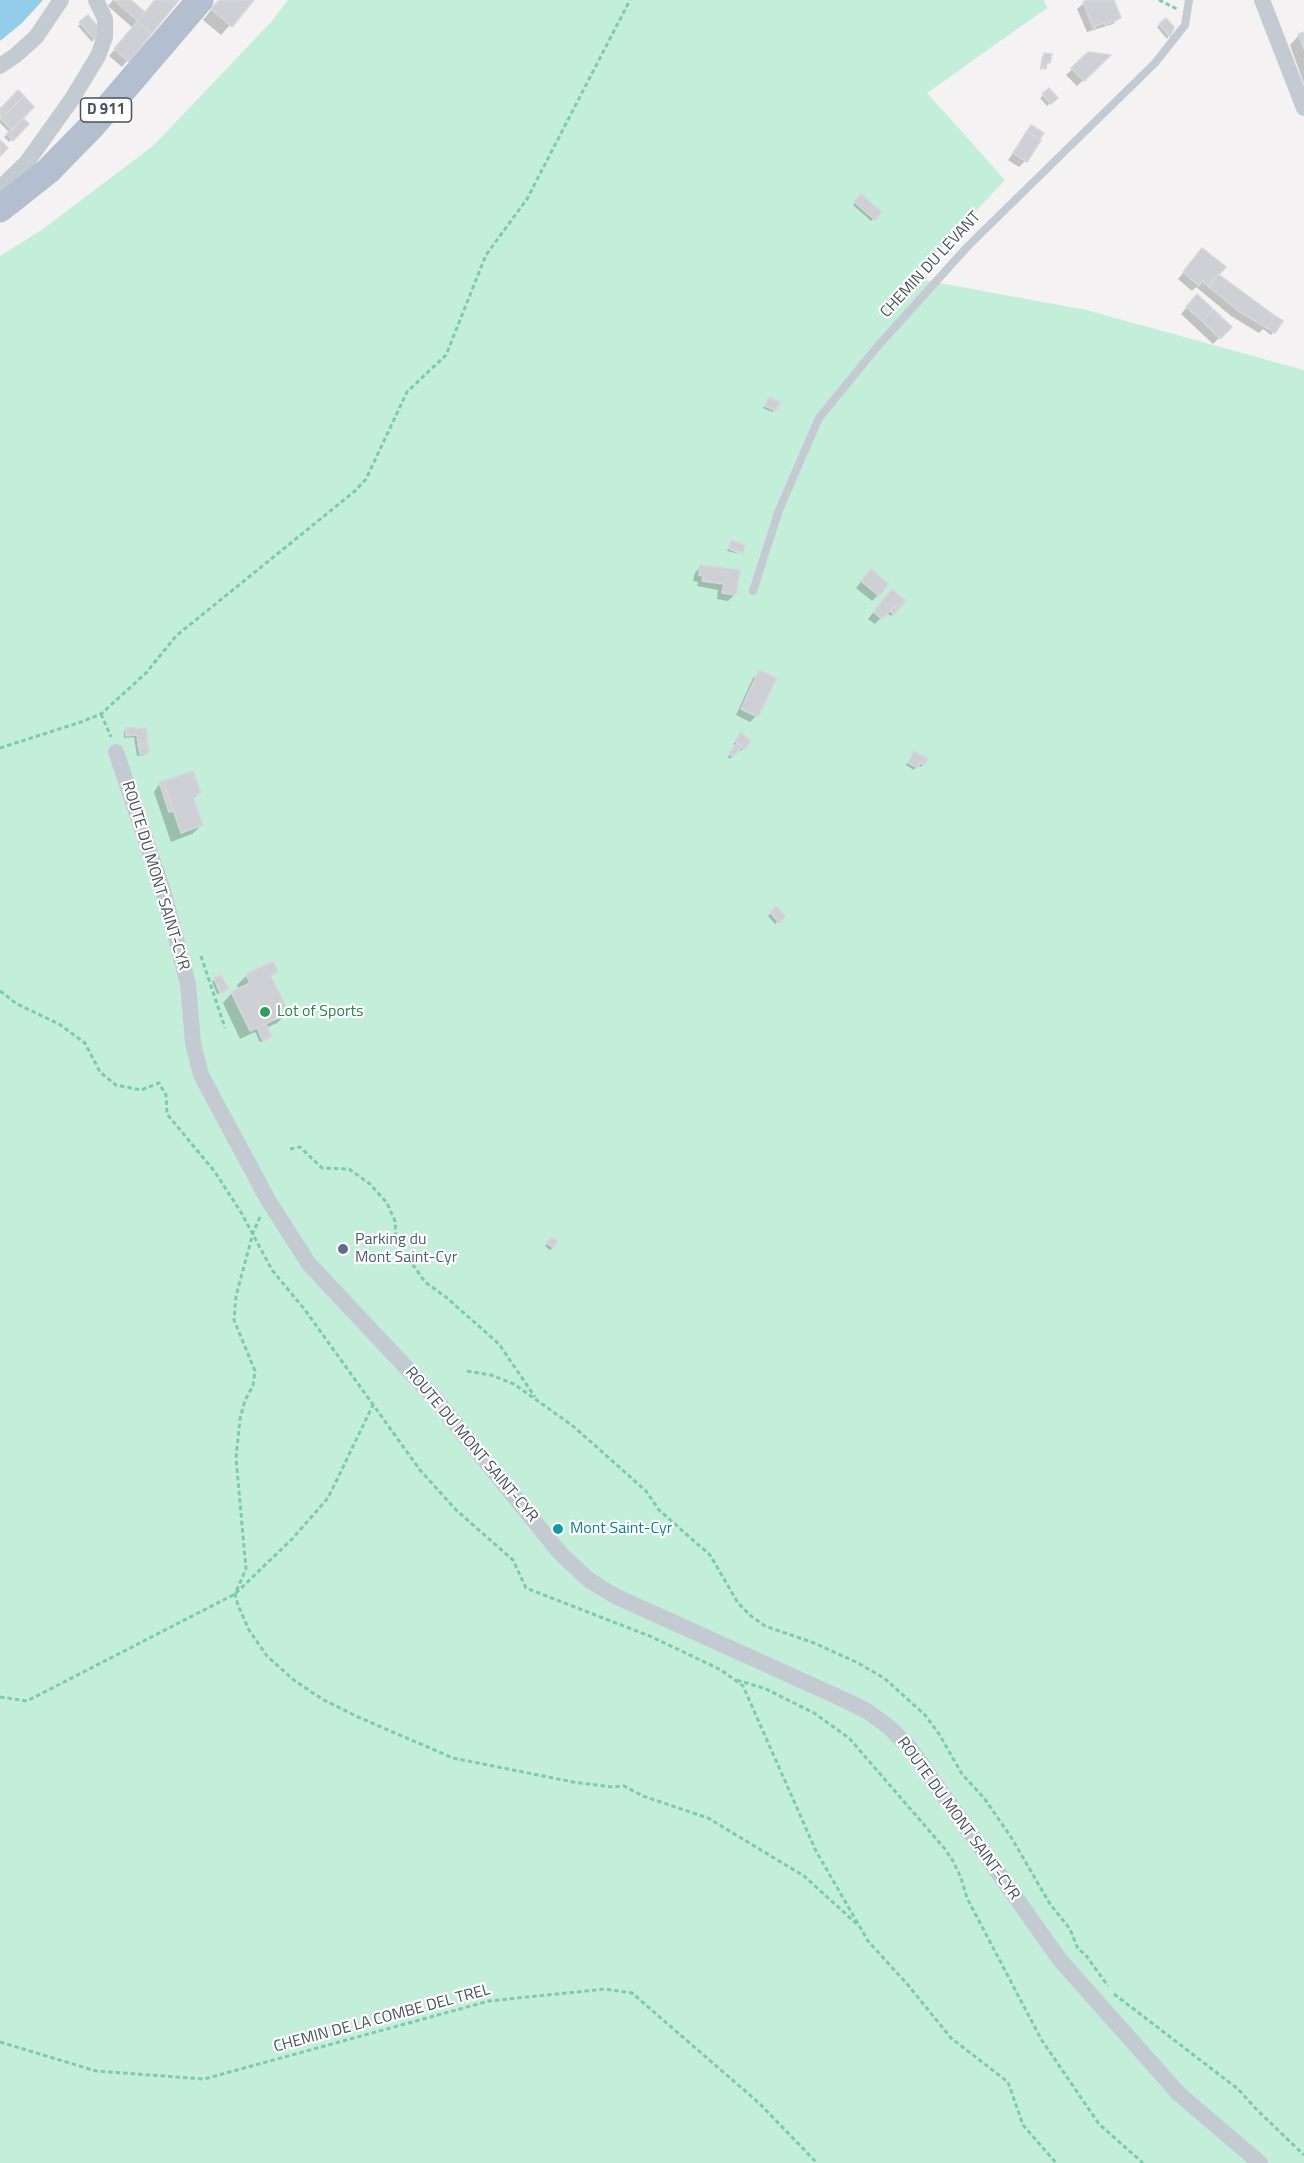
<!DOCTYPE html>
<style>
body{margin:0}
canvas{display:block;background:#f4f2f2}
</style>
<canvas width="1304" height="2163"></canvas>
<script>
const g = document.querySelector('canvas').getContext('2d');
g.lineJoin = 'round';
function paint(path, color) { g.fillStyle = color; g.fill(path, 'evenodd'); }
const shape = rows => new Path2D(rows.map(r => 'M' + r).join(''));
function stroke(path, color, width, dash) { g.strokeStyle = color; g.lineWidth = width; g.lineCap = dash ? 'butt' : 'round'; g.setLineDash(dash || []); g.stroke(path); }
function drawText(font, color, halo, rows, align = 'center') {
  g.font = font + ' "Titillium Web",sans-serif'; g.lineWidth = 4.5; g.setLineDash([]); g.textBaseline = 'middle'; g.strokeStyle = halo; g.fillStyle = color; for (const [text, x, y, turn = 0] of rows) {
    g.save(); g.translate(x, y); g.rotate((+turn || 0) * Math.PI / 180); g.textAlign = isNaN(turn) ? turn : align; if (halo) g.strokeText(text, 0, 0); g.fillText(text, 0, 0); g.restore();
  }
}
paint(shape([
 [288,0,1044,0,1047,8,927,93,1005,180,913,278,1086,310,1304,370,1304,2163,0,2163,0,256,43,229,154,145,272,21]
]), '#c3eed9');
paint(shape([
 [0,0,43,0,22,23,0,41]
]), '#92cde9');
paint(shape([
 [113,0,129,0,145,14,157,0,177,0,122,67,109,56,133,28,108,6],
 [219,0,252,0,221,35,203,20],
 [1091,0,1112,0,1119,18,1113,24,1087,32,1077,9,1084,3],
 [88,17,99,29,92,42,78,26],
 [1166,20,1172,28,1167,39,1157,27],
 [1304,34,1304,84,1290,45,1299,35],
 [1045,54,1049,62,1040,70,1042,57],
 [1089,54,1108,56,1077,86,1066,75],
 [1049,90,1056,98,1047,106,1040,98],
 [18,93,21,118,27,124,9,142,4,137,9,132,0,123,0,111],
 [1027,133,1042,134,1025,161,1019,167,1008,160],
 [861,196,880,212,871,221,853,205],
 [1202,250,1218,275,1281,322,1271,335,1263,329,1259,333,1231,316,1196,287,1192,291,1178,279],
 [1191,302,1230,327,1213,344,1181,314],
 [769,399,775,410,772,412,763,408],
 [728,549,740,554,727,551],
 [701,566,739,571,735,594,728,601,717,599,718,590,697,586,698,582,693,581,695,573],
 [865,577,878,595,872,601,856,588],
 [886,597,897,609,891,616,886,612,875,624,868,619],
 [759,672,756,716,750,722,736,715,753,678],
 [126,729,134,731,145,730,147,752,145,755,137,756,134,737,124,738,124,732],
 [742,735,749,741,741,751,738,749,730,759,728,757,736,746,733,744],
 [914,753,923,764,921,767,917,765,914,770,906,765],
 [192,773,199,793,193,799,202,825,192,834,171,842,154,792,160,783],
 [776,908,783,917,775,924,768,916],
 [276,972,270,978,287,1013,277,1023,266,1028,267,1039,260,1042,255,1032,240,1039,223,1003,232,993,239,990,237,985,247,975],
 [215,979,227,989,224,992,217,994,212,982],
 [552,1239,553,1247,550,1250,545,1246]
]), '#0003');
const building = shape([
 [114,0,131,0,145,12,138,21,114,0],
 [155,0,167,0,174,6,152,33,137,22,155,0],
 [167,0,179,0,174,6,167,0],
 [219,0,254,0,232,27,211,9,219,0],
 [1087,0,1114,0,1121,18,1105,25,1104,23,1095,26,1096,29,1094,30,1083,2,1087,0],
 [88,15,100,29,96,41,79,22,88,15],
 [1166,18,1174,27,1170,37,1159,24,1166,18],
 [137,22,152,33,129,62,114,49,137,22],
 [1304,32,1304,49,1298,34,1304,32],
 [1088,52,1111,55,1084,81,1071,68,1088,52],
 [1044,53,1052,54,1050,63,1047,62,1046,69,1042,68,1044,53],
 [1049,88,1058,98,1051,104,1042,94,1049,88],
 [18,90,24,96,1,119,0,109,18,90],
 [24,96,34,107,12,130,1,119,24,96],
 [23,118,29,124,13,141,6,134,23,118],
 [1031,125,1044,133,1040,139,1027,132,1031,125],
 [1027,131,1041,140,1027,162,1013,153,1027,131],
 [0,140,8,148,0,156,0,140],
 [861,194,882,212,875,220,854,202,861,194],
 [1202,248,1226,267,1208,286,1202,281,1199,286,1183,272,1202,248],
 [1218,274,1275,316,1267,328,1237,310,1209,287,1218,274],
 [1197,294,1213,309,1202,321,1186,307,1197,294],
 [1213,309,1232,327,1220,339,1202,321,1213,309],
 [1275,316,1283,321,1275,333,1267,328,1275,316],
 [769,397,780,402,776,411,765,406,769,397],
 [731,540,745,545,743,553,729,548,731,540],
 [700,565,740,570,736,595,722,593,724,584,702,581,703,576,699,575,700,565],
 [871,569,889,584,879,596,861,581,871,569],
 [892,589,906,601,898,610,894,606,882,619,873,612,892,589],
 [894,606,898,610,894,615,890,611,894,606],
 [759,670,777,678,758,717,741,709,759,670],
 [135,727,136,729,146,728,148,743,138,744,137,735,126,736,126,728,135,727],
 [741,732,751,741,745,749,735,741,741,732],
 [148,743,149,753,140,754,138,744,148,743],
 [737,743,742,747,733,757,729,753,737,743],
 [914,751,928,759,925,765,920,763,918,768,908,763,914,751],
 [193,771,201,793,193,796,203,825,181,833,163,781,193,771],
 [163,781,173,811,169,812,159,782,163,781],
 [776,906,786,917,779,923,770,912,776,906],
 [273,961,278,972,271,976,289,1013,250,1031,231,992,250,983,246,974,273,961],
 [221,975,229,989,220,993,214,978,221,975],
 [266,1024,272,1037,263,1041,257,1028,266,1024],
 [552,1237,558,1241,554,1248,546,1243,552,1237]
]);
paint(building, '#cfd0d6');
stroke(building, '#d6d7dc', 1.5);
stroke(shape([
 [1159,0,1177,9],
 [101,714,111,737],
 [0,748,81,722,101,714,146,673,176,636,355,491,366,479,407,392,446,355,486,255,527,199,630,0],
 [201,956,225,1028],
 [0,991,17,1004,59,1024,85,1043,100,1072,116,1085,141,1090,159,1083,166,1095,167,1114,215,1172,242,1214,272,1270,305,1310,420,1470,456,1510,513,1560,526,1588,652,1637,721,1670,743,1686,816,1851,868,1941,908,1985,951,2038,1008,2082,1023,2125,1056,2163],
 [290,1149,300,1147,322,1168,349,1169,370,1184,387,1203,395,1221,396,1241,425,1282,447,1298,499,1344,535,1397],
 [260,1217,253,1233,236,1296,234,1320,255,1371,253,1386,245,1400,240,1419,236,1458,246,1569,235,1594,238,1605,249,1630,267,1656,295,1681,322,1699,358,1717,453,1758,573,1782,612,1787,624,1786,643,1796,708,1818,804,1876,858,1925],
 [467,1371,491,1375,514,1384,573,1426,646,1491,659,1510,710,1555,738,1603,751,1616,765,1626,814,1643,856,1662,884,1678,925,1715,939,1734,962,1774,984,1798,1011,1837,1050,1904,1070,1929,1078,1949,1085,1954,1108,1986],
 [737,1680,766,1689,814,1713,849,1738,945,1849,953,1861,961,1878,967,1898,1041,2039,1099,2124,1143,2163],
 [0,1697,27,1701,235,1594,293,1538,328,1498,373,1405],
 [1114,1994,1238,2089,1257,2110,1304,2155],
 [0,2042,96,2071,204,2079,489,2001,605,1989,632,1993,759,2103,817,2163]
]), '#7ccbad', 3, [4.5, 3]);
stroke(shape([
 [753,591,779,510,819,418,877,347,968,246,1155,63,1185,25,1189,0]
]), '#c3cad2', 8);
stroke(shape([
 [1262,0,1304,108],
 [0,66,16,55,36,37,61,0],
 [0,188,27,162,72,99,98,56,105,37,105,19,96,0],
 [116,752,163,891,177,942,188,984,193,1043,201,1075,268,1200,309,1264,432,1395,560,1553,589,1580,615,1596,847,1701,867,1711,889,1727,910,1748,1060,1960,1179,2094,1260,2163]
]), '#c3cad2', 16);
stroke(shape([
 [0,209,48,171,93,125,200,0]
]), '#b3becf', 27);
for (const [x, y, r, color] of [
 [265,1012,6,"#2e9e5b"],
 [343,1249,6,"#5c6f8a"],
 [558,1529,6,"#0f9aa8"]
]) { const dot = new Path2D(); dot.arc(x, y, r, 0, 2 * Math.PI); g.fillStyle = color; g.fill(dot); stroke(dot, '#fff', 2); }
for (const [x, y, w] of [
 [106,110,51]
]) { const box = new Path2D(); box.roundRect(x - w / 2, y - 12, w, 24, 4.5); g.fillStyle = '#fff'; g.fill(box); stroke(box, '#4a525e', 1.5); }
drawText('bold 15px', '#4a525e', null, [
 ["D 911",106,110]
]);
drawText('16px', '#4a525e', '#fff', [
 ["CHEMIN DU LEVANT",931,265,-47],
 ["ROUTE DU MONT SAINT-CYR",155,876,73],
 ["ROUTE DU MONT SAINT-CYR",471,1445,50],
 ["ROUTE DU MONT SAINT-CYR",958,1819,54],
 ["CHEMIN DE LA COMBE DEL TREL",382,2019,-15]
]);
drawText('16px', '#27864d', '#fff', [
 ["Lot of Sports",277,1012]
], 'left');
drawText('16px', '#4e5e75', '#fff', [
 ["Parking du",355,1240],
 ["Mont Saint-Cyr",355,1258]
], 'left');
drawText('16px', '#0d838f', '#fff', [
 ["Mont Saint-Cyr",570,1529]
], 'left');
</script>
